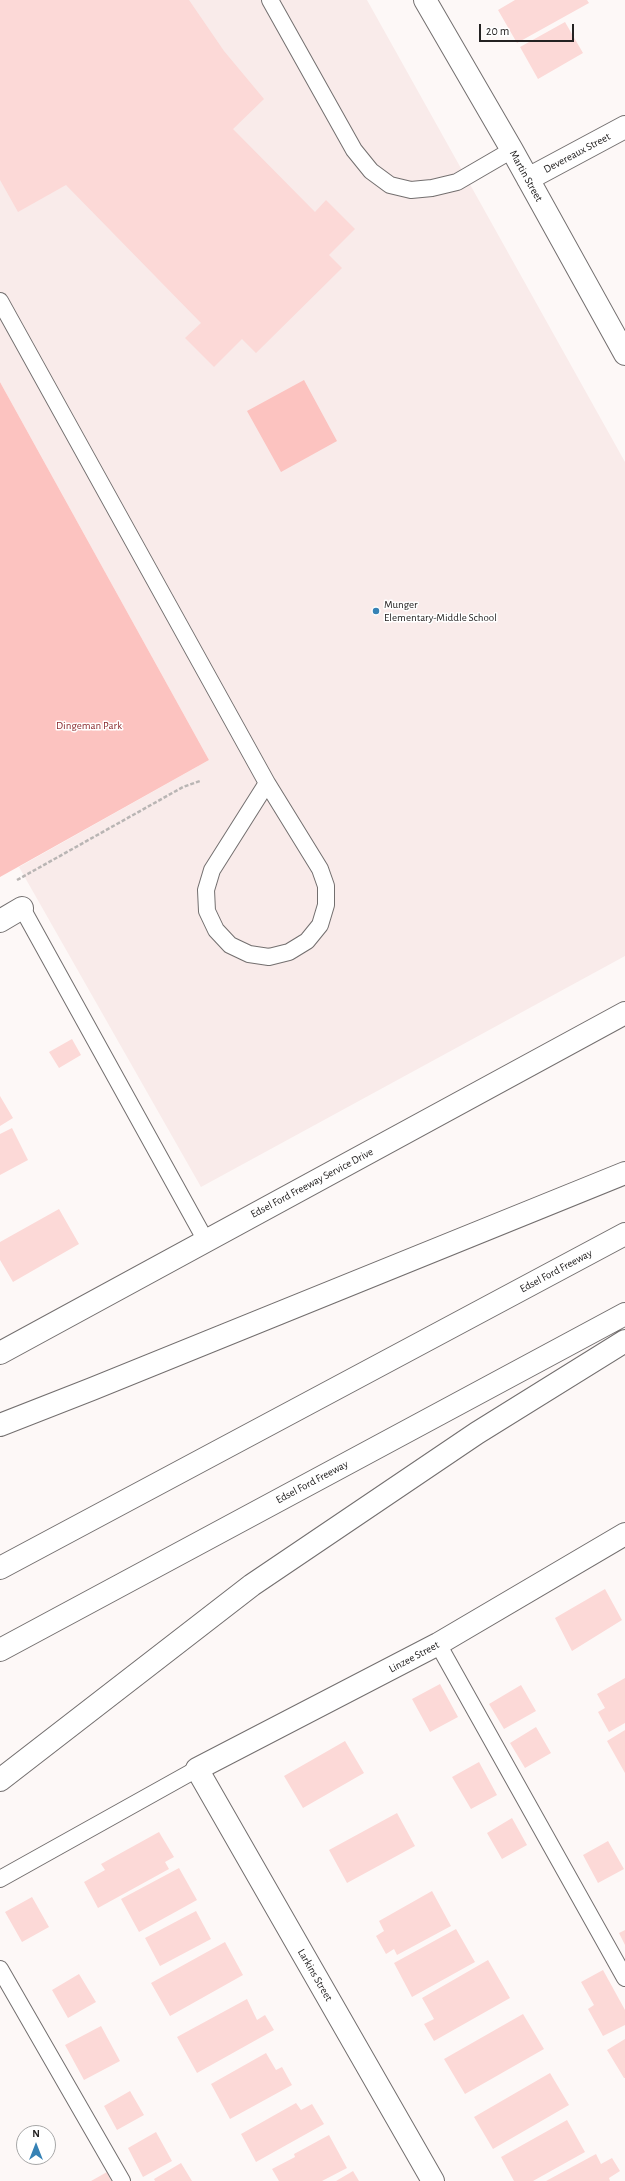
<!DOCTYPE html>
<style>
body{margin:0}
#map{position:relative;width:625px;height:2181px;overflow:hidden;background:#fdf8f7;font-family:"Alegreya Sans",sans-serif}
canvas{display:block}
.north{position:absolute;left:16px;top:2125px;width:40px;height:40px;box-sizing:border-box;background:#fff;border:1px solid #a7a7a7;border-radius:50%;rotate:0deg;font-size:11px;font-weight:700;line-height:16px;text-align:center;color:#242222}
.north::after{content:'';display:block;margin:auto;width:14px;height:18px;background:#3682b5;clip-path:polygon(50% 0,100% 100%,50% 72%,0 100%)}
.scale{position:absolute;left:479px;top:24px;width:95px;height:18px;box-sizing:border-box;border:2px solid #242222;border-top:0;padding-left:5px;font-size:12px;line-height:14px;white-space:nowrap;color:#242222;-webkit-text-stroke:3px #fff;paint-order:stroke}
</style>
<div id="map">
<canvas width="625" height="2181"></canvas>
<div class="north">N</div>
<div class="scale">20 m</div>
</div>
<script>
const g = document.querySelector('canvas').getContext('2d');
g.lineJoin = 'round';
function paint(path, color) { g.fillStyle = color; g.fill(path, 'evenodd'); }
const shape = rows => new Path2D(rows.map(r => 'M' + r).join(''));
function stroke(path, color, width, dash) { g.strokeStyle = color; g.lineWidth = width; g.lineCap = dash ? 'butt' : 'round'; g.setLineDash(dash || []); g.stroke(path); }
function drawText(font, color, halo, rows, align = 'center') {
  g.font = font + ' "Alegreya Sans",sans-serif'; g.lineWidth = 3; g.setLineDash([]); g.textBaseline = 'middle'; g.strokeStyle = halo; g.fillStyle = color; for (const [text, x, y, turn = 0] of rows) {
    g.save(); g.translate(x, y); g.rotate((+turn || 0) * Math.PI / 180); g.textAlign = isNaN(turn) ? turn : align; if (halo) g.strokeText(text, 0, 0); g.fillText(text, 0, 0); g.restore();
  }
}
paint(shape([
 [0,0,367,0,625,462,625,956,201,1187,19,867,209,760,0,382]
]), '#f9ebea');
paint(shape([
 [304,380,337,441,281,472,247,411],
 [0,382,209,760,0,877]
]), '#fcc3c0');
paint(shape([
 [0,0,189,0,224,51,264,99,233,129,315,212,326,200,355,229,329,255,342,268,256,353,242,339,214,367,185,338,201,323,66,185,18,212,0,180],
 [515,0,587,0,589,3,517,43,498,10],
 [565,22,583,53,538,79,520,47],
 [72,1039,81,1055,59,1068,49,1052],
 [0,1096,13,1118,0,1126],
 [12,1128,28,1160,0,1175,0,1134],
 [59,1209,79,1244,13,1282,0,1260,0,1242],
 [605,1589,622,1620,572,1651,555,1618],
 [625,1678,625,1723,609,1732,598,1712,605,1708,597,1694],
 [440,1684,458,1717,430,1732,412,1699],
 [521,1685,536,1711,504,1729,489,1704],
 [536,1727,551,1753,525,1768,510,1743],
 [625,1730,625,1773,607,1741],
 [345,1741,364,1773,303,1808,284,1776],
 [479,1762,497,1795,471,1809,452,1777],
 [397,1813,415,1846,347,1883,329,1850],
 [512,1818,527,1845,502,1859,487,1833],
 [159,1832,174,1857,165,1862,169,1869,98,1908,84,1882,105,1870,101,1864],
 [608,1841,624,1869,598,1883,583,1855],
 [179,1868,197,1900,139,1932,121,1899],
 [432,1891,451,1926,397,1955,394,1949,386,1954,376,1936,384,1931,379,1921],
 [32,1897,49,1927,22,1942,5,1912],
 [196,1911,211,1939,160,1966,145,1938],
 [456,1929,475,1962,412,1997,394,1963],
 [625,1930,625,1945,619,1933],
 [225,1942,243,1975,170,2016,151,1983],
 [488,1960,510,1998,434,2041,424,2024,434,2019,422,1998],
 [603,1970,625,2010,625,2025,603,2036,588,2009,594,2005,581,1982],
 [79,1974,96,2002,68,2018,52,1990],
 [247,1999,257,2020,265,2015,274,2030,197,2073,177,2037],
 [523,2014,544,2049,465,2094,444,2059],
 [101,2026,120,2061,84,2080,65,2045],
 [625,2039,625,2078,624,2078,607,2050],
 [266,2053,276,2070,282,2067,292,2085,230,2119,211,2084],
 [550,2073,569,2105,493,2149,474,2117],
 [130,2091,144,2115,117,2130,104,2106],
 [296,2103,301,2110,312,2104,324,2124,256,2162,241,2134],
 [567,2120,585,2152,533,2181,514,2181,501,2157],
 [156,2132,172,2161,143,2177,128,2148],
 [329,2135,347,2168,322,2181,279,2181,272,2169,295,2157,294,2154],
 [596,2154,601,2164,612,2158,620,2171,609,2178,610,2181,546,2181],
 [181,2163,192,2181,155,2181,154,2179],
 [353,2171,359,2181,336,2181],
 [107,2172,111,2181,91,2181]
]), '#fcd9d7');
const lane = shape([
 [270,0,354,150,371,171,390,185,411,190,432,188,457,182,512,150],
 [0,301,267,783],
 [267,783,320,869,326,886,326,905,320,925,307,941,289,952,269,957,249,954,230,945,216,930,207,911,206,890,212,870,267,783],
 [22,908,206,1241],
 [438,1644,625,1978],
 [0,1879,197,1769],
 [0,1969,122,2181]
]);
const street = shape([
 [425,0,512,150,625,354],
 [528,179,625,127],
 [0,921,22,908],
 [0,1353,625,1013],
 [433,2181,197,1769,438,1644,625,1534]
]);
const highway = shape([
 [0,1425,92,1389,625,1173],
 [0,1568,625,1234],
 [0,1650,625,1314],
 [0,1780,252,1585,477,1433,625,1341]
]);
stroke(lane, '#736f6f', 18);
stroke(street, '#736f6f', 24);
stroke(highway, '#736f6f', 24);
stroke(shape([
 [17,880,183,787,200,781]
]), '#b9b5b4', 2.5, [4, 2]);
stroke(lane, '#fff', 16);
stroke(street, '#fff', 22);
stroke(highway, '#fff', 22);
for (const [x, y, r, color] of [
 [376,611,4,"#3682b5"]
]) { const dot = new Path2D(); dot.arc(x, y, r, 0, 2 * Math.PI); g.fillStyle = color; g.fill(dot); stroke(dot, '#fff', 1.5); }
drawText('11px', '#242222', '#fff', [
 ["Devereaux Street",577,153,-28],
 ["Martin Street",526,176,61],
 ["Edsel Ford Freeway Service Drive",312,1183,-28],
 ["Edsel Ford Freeway",556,1271,-28],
 ["Edsel Ford Freeway",312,1482,-28],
 ["Linzee Street",414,1657,-28],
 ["Larkins Street",315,1975,60]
]);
drawText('11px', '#242222', '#fff', [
 ["Munger",384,605],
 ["Elementary-Middle School",384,618]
], 'left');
drawText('11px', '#8b2c30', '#fff', [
 ["Dingeman Park",89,726]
]);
</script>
